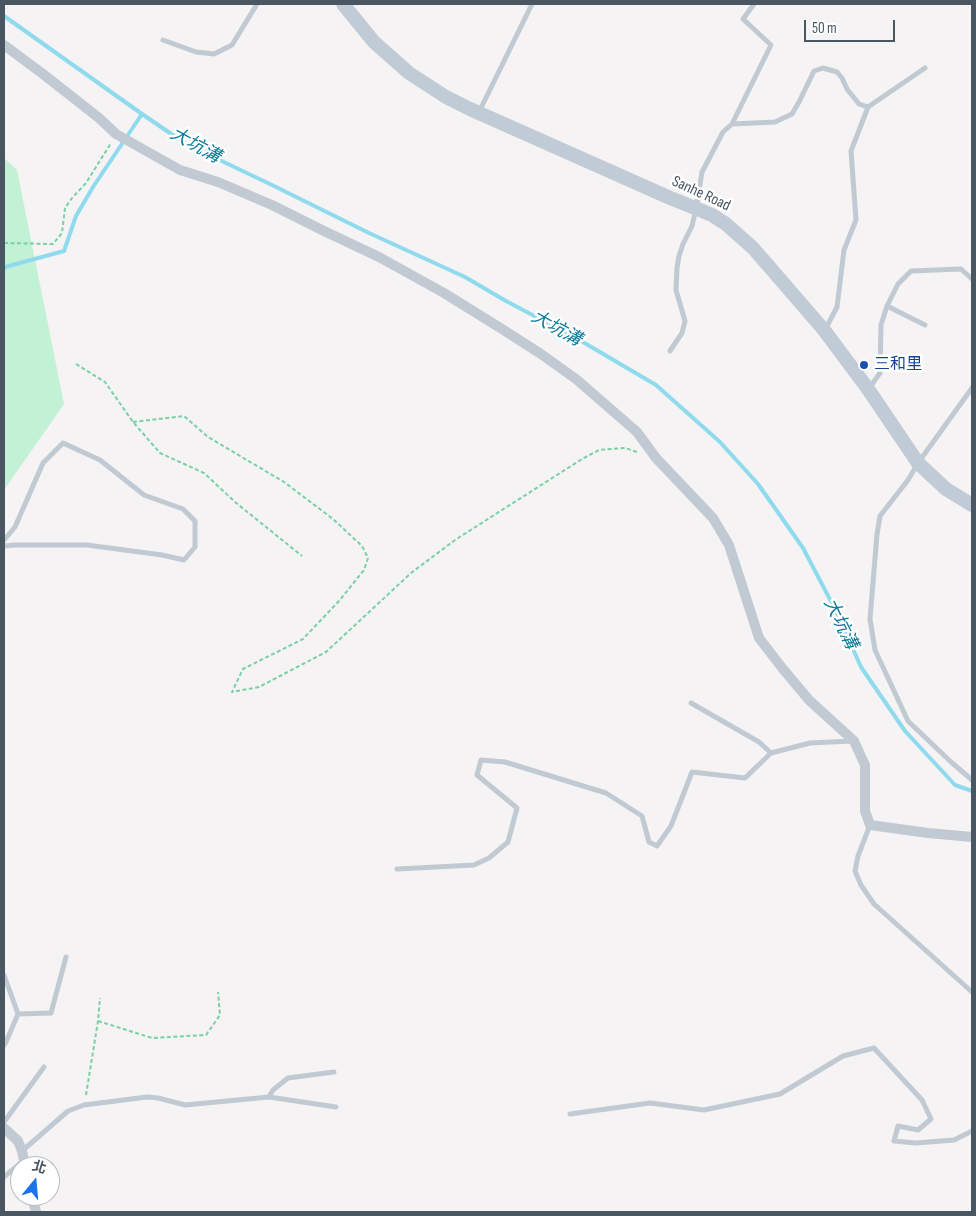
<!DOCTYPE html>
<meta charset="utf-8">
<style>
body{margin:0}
#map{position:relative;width:976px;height:1216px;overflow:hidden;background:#f5f3f3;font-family:"Sofia Sans Condensed","Noto Sans TC",sans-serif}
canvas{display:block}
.frame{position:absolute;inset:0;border:5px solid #4a5661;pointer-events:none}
.north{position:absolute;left:10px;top:1156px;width:50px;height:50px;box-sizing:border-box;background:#fff;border:1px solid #b7bbc0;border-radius:50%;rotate:17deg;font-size:14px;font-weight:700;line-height:20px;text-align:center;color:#4a5661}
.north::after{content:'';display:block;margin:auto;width:18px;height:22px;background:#1a73e8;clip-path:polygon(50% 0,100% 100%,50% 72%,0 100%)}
.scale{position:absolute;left:804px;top:20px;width:91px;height:22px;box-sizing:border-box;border:2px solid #4a5661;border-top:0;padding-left:6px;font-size:15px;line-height:18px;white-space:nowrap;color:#4a5661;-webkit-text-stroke:4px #fff;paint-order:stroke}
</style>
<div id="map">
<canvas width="976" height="1216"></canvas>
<div class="frame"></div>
<div class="north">北</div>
<div class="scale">50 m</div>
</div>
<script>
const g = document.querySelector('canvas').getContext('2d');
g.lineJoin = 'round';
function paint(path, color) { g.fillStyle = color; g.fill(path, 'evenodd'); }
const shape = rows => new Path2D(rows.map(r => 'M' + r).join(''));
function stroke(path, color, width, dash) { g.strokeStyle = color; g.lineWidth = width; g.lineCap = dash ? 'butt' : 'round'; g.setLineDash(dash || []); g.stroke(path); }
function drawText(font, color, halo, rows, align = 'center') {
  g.font = font + ' "Sofia Sans Condensed","Noto Sans TC",sans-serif'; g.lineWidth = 5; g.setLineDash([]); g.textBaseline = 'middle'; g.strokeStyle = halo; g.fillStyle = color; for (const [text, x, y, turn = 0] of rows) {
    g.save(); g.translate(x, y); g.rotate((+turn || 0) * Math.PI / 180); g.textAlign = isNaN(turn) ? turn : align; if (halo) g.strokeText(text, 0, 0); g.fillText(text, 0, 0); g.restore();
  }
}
paint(shape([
 [4,158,17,170,64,404,4,490]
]), '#c3f1d5');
stroke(shape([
 [4,16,142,114,186,144,272,185,369,233,465,277,506,301,576,338,656,385,720,442,758,484,803,548,835,609,861,667,905,731,955,785,972,791],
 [4,269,5,267,64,251,76,216,93,187,142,114]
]), '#90daee', 4);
stroke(shape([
 [4,243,53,244,62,233,65,208,72,198,86,183,111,143],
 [76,364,105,382,133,422,160,453,204,473,235,502,302,556],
 [133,422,184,416,208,437,284,482,333,519,362,546,368,558,364,570,339,601,303,639,243,669,232,692,259,687,326,652,411,573,455,540,582,459,599,450,625,448,637,452],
 [98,1021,152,1038,206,1035,220,1015,218,992],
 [86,1095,98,1021,100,998]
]), '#7ad0a6', 2, [4, 2.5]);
stroke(shape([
 [163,40,196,52,214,54,232,45,257,4],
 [479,112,532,4],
 [732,124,771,45,743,19,754,4],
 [887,306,925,325],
 [825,330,837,307,844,250,856,220,851,151,868,107],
 [670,351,682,333,685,321,676,290,677,268,679,256,683,244,692,226,696,209,702,172,723,132,732,124,775,122,792,114,799,102,814,71,823,68,837,72,842,78,847,89,859,104,868,107,925,68],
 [870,387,880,373,881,325,887,306,898,284,911,271,961,269,972,279],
 [972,388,918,463,908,480,880,516,877,534,870,619,875,650,908,721,951,762,972,780],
 [4,540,15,527,43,463,63,443,100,460,144,495,183,509,195,521,195,547,184,560,162,555,87,545,15,545,4,546],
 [691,703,759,742,771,753],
 [870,825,858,856,855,871,861,885,874,904,972,992],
 [397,869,474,865,489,858,508,842,517,808,477,775,481,760,505,762,606,793,642,816,649,842,657,846,671,826,692,772,745,778,771,753,810,743,852,741],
 [4,975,18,1014,6,1042,4,1045],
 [18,1014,51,1013,66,957],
 [269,1097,273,1090,288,1078,334,1072],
 [570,1114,650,1103,704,1110,780,1094,843,1056,874,1048,922,1100,931,1119,918,1130,898,1126,894,1141,916,1143,954,1140,972,1131],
 [4,1122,44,1067],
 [22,1151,68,1111,84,1105,147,1097,158,1098,185,1105,269,1097,336,1107],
 [4,1177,23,1161]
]), '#c1cad2', 5);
stroke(shape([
 [4,45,43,74,99,118,116,134,180,170,218,182,272,205,324,231,379,257,444,293,502,329,541,354,576,379,637,432,656,458,713,518,729,545,759,638,783,669,809,700,854,741,865,765,865,811,870,825,928,833,972,837],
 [4,1128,18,1141,22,1151,25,1166],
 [32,1196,36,1212]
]), '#c1cad2', 10);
stroke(shape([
 [343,4,374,42,409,73,446,97,470,109,668,197,712,215,726,224,753,248,824,330,868,389,918,463,946,489,972,505]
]), '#c1cbd6', 14);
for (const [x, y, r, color] of [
 [864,365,5,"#1a4fb4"]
]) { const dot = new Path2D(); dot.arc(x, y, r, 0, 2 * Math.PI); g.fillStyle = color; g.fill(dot); stroke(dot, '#fff', 2); }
drawText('16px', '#4a5661', '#fff', [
 ["Sanhe Road",701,194,25]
]);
drawText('16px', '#164399', '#fff', [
 ["三和里",874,365]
], 'left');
drawText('italic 18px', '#0c7c9b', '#fff', [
 ["大坑溝",195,146,29],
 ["大坑溝",556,329,29],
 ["大坑溝",840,624,64]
]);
</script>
